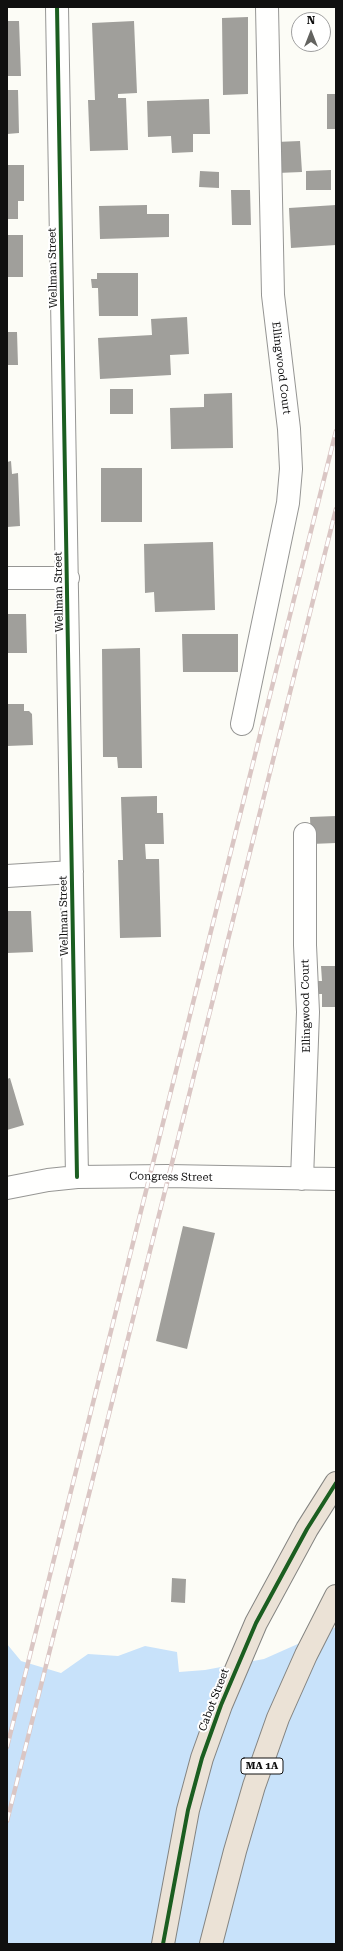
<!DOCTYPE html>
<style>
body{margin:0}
#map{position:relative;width:343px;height:1951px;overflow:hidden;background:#fcfcf6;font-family:"Roboto Serif",serif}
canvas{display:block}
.frame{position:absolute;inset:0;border:8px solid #101010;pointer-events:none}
.north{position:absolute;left:291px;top:12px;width:40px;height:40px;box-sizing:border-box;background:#fff;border:1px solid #9f9f9f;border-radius:50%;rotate:0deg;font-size:11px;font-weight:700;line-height:16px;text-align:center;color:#101010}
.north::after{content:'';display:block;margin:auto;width:14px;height:18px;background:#636360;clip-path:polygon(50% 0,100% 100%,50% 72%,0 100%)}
</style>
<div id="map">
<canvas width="343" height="1951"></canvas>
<div class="frame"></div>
<div class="north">N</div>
</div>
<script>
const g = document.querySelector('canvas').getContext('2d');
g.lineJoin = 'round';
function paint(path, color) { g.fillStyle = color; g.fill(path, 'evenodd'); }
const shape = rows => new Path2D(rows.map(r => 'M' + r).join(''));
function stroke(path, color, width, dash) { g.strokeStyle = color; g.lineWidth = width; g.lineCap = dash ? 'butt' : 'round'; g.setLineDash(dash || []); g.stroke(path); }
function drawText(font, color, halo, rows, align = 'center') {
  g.font = font + ' "Roboto Serif",serif'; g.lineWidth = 4; g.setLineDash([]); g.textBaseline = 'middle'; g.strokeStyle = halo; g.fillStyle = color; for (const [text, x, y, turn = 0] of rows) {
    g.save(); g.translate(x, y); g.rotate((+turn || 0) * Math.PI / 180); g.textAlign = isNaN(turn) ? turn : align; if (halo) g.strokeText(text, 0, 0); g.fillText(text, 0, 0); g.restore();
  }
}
paint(shape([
 [336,1627,336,1944,7,1944,7,1644,21,1661,61,1673,88,1654,118,1656,145,1646,177,1652,179,1672,205,1670,264,1659]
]), '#c8e2fa');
paint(shape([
 [248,17,248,94,223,95,222,18],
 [7,21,19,21,21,76,7,76],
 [134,21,137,93,118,94,118,98,126,98,128,150,90,151,88,100,95,100,92,23],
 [7,90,18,90,19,133,7,134],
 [327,94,336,94,336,129,327,129],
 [209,99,210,134,193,134,193,152,172,153,171,136,148,137,147,101],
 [300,141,302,172,277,173,276,142],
 [7,165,24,165,24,201,18,201,18,219,7,219],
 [331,170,331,190,306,190,306,171],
 [200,171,219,172,219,188,199,187],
 [231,190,250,190,251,225,232,225],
 [147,205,147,214,169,214,169,237,100,239,99,206],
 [336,205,336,245,291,248,289,208],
 [7,235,23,235,23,277,7,277],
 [97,273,138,273,138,316,99,316,98,288,92,288,91,279,97,279],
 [187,317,189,354,170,355,171,375,100,379,98,338,152,335,151,319],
 [7,332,17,332,18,365,7,365],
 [110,389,133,389,133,414,110,414],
 [232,393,233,448,171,449,170,408,204,407,204,394],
 [11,461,12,474,18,473,20,526,7,527,7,462],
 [101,468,142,468,142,522,101,522],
 [213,542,215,610,155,612,154,592,145,593,144,544],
 [7,614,26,614,27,653,7,653],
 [182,634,238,634,238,672,183,672],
 [140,648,142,768,118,768,117,757,103,757,102,649],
 [7,704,24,704,24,711,29,711,32,714,33,745,7,746],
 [157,796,157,813,163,813,164,844,145,844,146,859,159,859,161,937,120,938,118,860,123,860,121,797],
 [336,816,336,843,311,844,310,817],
 [7,911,31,911,33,952,7,953],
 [321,966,336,966,336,1007,322,1007,322,994,313,994,313,981,322,981],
 [10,1078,24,1125,7,1130,7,1079],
 [183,1226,215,1233,187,1349,156,1341],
 [172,1578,186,1579,185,1603,171,1602]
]), '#a09f9b');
const minor = shape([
 [57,7,77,1177],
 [7,578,68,578],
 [242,724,288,503,291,469,289,429,273,295,267,7],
 [7,876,72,872],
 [302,1179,308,1012,305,945,305,834],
 [7,1188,48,1180,77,1177,168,1176,336,1179]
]);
const highway = shape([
 [163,1944,188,1810,202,1758,221,1705,256,1623,307,1529,336,1483],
 [211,1944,235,1851,254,1786,278,1718,306,1655,336,1596]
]);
stroke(minor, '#969694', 24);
stroke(highway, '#848481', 24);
stroke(minor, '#fffffe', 22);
stroke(highway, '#ebe2d6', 22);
const rail = shape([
 [7,1747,336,431],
 [7,1821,336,509]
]);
stroke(rail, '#dac6c4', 4.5);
stroke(rail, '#fff', 3, [9]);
stroke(shape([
 [57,7,77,1177],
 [163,1944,188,1810,202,1758,221,1705,256,1623,307,1529,336,1483]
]), '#1b5e20', 4);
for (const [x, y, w] of [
 [262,1766,42]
]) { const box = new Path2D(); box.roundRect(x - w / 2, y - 8, w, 16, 3); g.fillStyle = '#fff'; g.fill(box); stroke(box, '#101010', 1); }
drawText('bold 10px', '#101010', null, [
 ["MA 1A",262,1766]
]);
drawText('11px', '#101010', '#fff', [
 ["Wellman Street",53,268,-91],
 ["Ellingwood Court",281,368,83],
 ["Wellman Street",59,592,-91],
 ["Wellman Street",64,916,-91],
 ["Ellingwood Court",306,1006,-91],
 ["Congress Street",171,1177,1],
 ["Cabot Street",214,1700,-69]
]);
</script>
